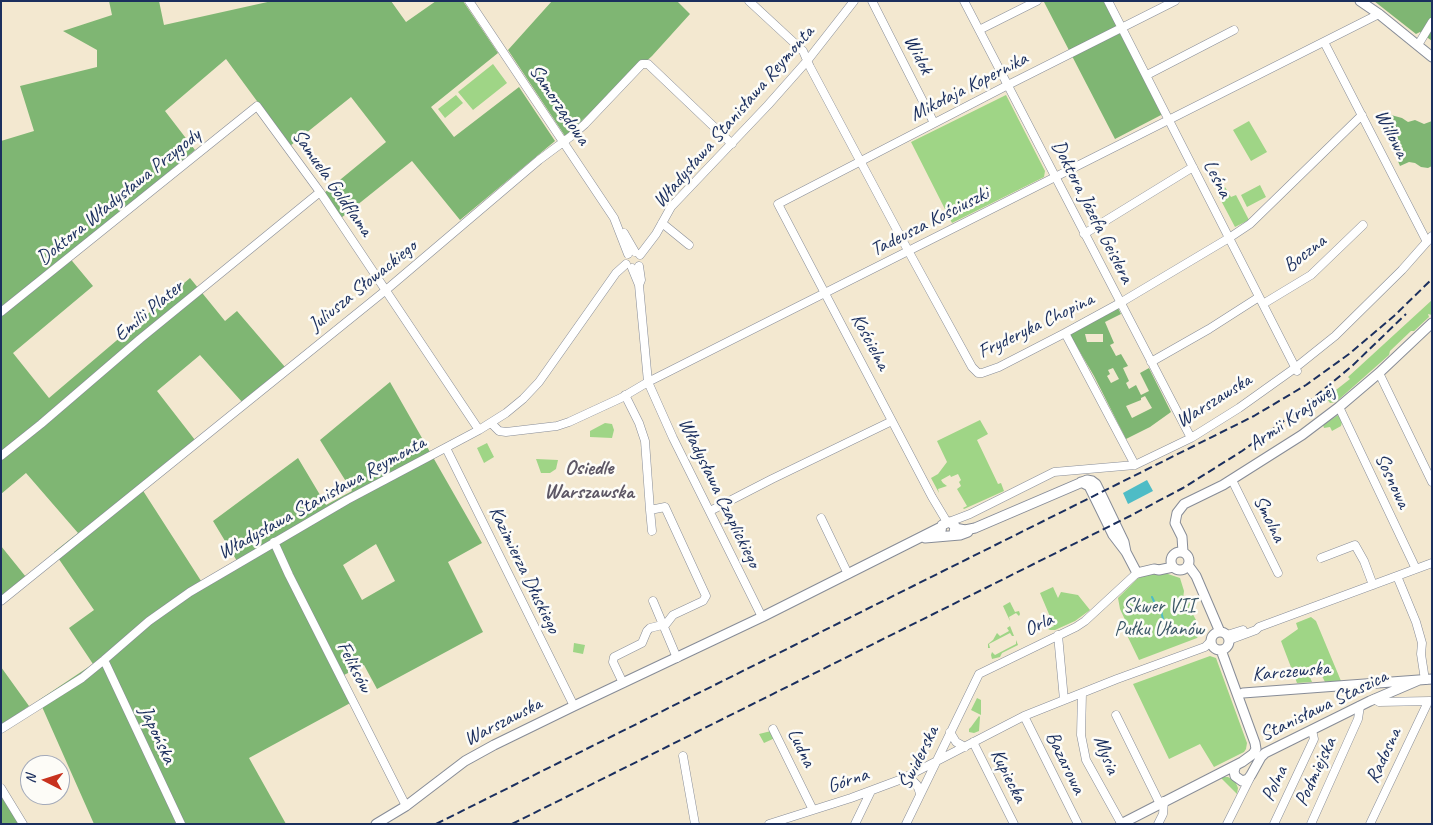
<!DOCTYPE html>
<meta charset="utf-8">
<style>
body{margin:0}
#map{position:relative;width:1433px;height:825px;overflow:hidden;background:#f3e8d0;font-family:Caveat,sans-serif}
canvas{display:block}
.frame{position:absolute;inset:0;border:2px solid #1b2f5e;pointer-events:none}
.north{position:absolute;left:20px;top:755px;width:50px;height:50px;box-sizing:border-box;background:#fdfcf7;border:1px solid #a3aaba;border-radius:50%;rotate:275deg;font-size:14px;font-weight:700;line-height:20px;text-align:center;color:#1b2f5e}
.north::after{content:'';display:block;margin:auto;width:18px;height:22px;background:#c8321e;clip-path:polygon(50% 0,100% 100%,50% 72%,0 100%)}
</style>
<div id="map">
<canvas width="1433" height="825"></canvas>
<div class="frame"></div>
<div class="north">N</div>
</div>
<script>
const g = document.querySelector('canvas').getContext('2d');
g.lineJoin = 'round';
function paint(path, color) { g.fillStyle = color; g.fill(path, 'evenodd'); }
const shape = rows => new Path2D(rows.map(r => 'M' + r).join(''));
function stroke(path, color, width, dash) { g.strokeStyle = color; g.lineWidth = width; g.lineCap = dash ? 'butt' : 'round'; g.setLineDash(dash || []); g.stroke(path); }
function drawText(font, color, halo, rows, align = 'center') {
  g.font = font + ' Caveat,sans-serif'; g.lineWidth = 5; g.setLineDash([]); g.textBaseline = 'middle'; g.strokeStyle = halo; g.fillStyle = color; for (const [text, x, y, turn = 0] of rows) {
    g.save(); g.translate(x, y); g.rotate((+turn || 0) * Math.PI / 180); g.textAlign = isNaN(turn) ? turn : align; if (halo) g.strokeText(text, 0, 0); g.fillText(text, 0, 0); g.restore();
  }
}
paint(shape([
 [493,64,507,83,473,110,458,92],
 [456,95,463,103,445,118,438,109],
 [1006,95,1045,171,1044,177,952,223,911,142],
 [1249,121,1267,152,1251,161,1233,130],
 [1260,185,1266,197,1247,207,1241,195],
 [1225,187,1231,197,1236,195,1249,220,1235,227,1216,191],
 [1432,300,1432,315,1428,314,1429,317,1414,331,1411,331,1390,351,1389,355,1336,402,1330,403,1327,399,1327,397,1350,379,1348,377],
 [1338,415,1342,422,1341,426,1332,431,1330,427,1324,428,1323,425],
 [980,420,988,434,977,440,998,484,1001,483,1004,491,964,509,963,508,967,506,957,489,961,486,959,482,961,480,958,474,951,477,950,475,941,480,943,483,947,486,938,489,939,493,931,478,938,474,947,462,937,441],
 [605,423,612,424,614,430,612,438,590,437,590,431],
 [487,443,494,457,484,463,477,448],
 [536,459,558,460,556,469,550,473,541,473],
 [1162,572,1180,578,1184,591,1183,599,1189,601,1190,605,1189,607,1196,620,1195,625,1200,627,1200,633,1197,638,1139,660,1124,629,1128,626,1120,609,1118,598,1137,579,1145,575],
 [1053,587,1058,598,1061,592,1078,595,1090,610,1075,621,1055,630,1050,630,1048,629,1054,626,1040,593],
 [1010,602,1015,612,1019,611,1020,614,1019,616,1016,613,1009,617,1010,621,1003,606],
 [1311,617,1316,621,1341,681,1325,682,1316,664,1306,668,1312,682,1297,683,1281,641,1298,629,1296,623],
 [1010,626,1014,636,1012,636,1010,633,989,644,990,648,988,648,988,644,993,640,997,633,1000,636,1009,631,1007,628],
 [1016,640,1018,645,1002,653,1000,657,992,659,991,655,992,652,995,655,1016,644],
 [574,643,585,645,583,654,573,652],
 [1210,656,1216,658,1247,743,1246,749,1244,752,1214,767,1200,744,1169,759,1133,684],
 [977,698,981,700,981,715,971,710],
 [979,716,980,717,979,731,974,733,969,732,969,729,971,727],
 [771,731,775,738,764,743,759,734],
 [1220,777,1228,777,1235,781,1238,788,1237,794]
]), '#9fd586');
paint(shape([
 [109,1,159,1,164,25,272,1,391,1,406,22,436,1,463,1,498,53,431,107,454,137,519,87,555,141,460,220,412,161,341,218,324,193,386,142,351,97,290,146,226,59,165,111,195,150,68,256,93,286,13,353,49,398,190,278,225,321,237,311,285,367,242,402,200,355,157,391,195,440,140,486,203,584,237,561,213,521,298,458,326,505,352,491,320,440,390,382,482,543,448,562,483,632,377,689,364,665,342,676,354,701,249,758,286,824,94,824,39,700,93,664,69,628,94,610,54,552,78,533,26,473,1,494,1,141,34,131,20,86,97,67,97,50,63,31,112,15],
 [376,544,395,581,362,600,343,565],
 [552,1,677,1,690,14,652,56,565,136,508,50],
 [1046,1,1105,1,1163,114,1115,139,1044,2],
 [1374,1,1432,1,1432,41,1420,32,1416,34],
 [1391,115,1402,118,1408,122,1415,120,1424,124,1432,121,1432,166,1428,168,1421,167,1415,163,1409,162,1400,166,1395,154,1399,150,1398,142,1394,134,1387,127,1387,120],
 [1118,308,1121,314,1105,322,1114,343,1110,345,1116,356,1121,354,1128,366,1123,368,1129,381,1126,383,1129,389,1136,385,1141,395,1149,391,1140,373,1149,368,1171,412,1150,427,1126,439,1094,376,1070,335,1071,333],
 [1085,334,1103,334,1103,342,1087,342],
 [1113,368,1119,379,1111,383,1107,376,1110,374,1108,370],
 [1145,396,1152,408,1132,418,1126,406,1141,400,1141,398],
 [1,546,26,577,1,596],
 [1,667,29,706,1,726],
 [1,793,20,824,1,824]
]), '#7fb673');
paint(shape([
 [1147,480,1153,491,1128,504,1123,493]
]), '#4ebcc6');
stroke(shape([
 [1152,597,1157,608,1162,613],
 [1162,615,1164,623,1173,631]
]), '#4ebcc6', 2);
const minor = shape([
 [469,1,614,218,628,254],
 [749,1,803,51,810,67,904,243,972,367,978,373,982,373,999,367,1065,333,1120,303,1229,238,1250,224,1362,115],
 [872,1,934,123],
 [964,1,1191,438],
 [1108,1,1297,371],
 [979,30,1037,1],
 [1324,42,1427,242],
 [1418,45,1432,22],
 [1147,75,1234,30],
 [662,223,689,245],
 [624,233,635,252],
 [1084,234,1193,167],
 [640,255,656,234,671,207,768,105,807,61,854,1],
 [639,266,641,280,639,285,648,382,673,438,762,617],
 [632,268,639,285],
 [1263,304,1311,275,1363,225],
 [1,312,257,106,320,192,479,430],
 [1065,333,1135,465],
 [1151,362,1209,329,1259,297],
 [1379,373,1432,482],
 [1339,407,1416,569],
 [491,423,499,431,506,432,557,426,569,422,621,398,648,382,1379,14],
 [446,448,574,706],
 [1,456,41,424,140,339,320,192],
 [1232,480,1278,573],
 [650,510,652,531],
 [710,511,772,479,892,421],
 [821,518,848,574],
 [947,522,932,497,778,204,1008,85,1175,1],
 [949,522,970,514,1054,472,1135,465,1191,438,1239,408,1295,368,1335,336,1402,270,1432,236],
 [274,542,289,575,406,806],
 [1321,558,1355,545,1364,561,1373,585],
 [1397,576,1416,622,1422,643,1421,654,1425,680],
 [1,601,386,290,539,160,570,137,585,124,642,64,648,64,732,144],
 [653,601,677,658],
 [1058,635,1064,700],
 [1227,635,1243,630],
 [1229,640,1256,630,1259,627,1432,563],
 [104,660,181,824],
 [623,683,613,662,614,657,642,643,647,631,650,628,666,624,673,615,703,601,706,596,665,507,650,510,645,441,639,423,625,395],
 [1082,693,1081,735,1086,760,1121,823],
 [1374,699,1379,702,1430,701],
 [1116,715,1160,804],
 [1024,716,1078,824],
 [1,729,82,678,104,660,149,621,190,592,347,500,479,430,506,413,523,399,539,382,616,273,626,264],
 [773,729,813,810],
 [950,732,956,742,965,747],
 [973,742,1014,824],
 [683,756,695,824],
 [905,778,913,781,917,785,920,793],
 [1,788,23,824],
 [769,824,851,798,902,779,1024,716,1117,679,1205,647,1211,641],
 [855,824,871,791],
 [906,824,979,674,1076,627,1085,621,1137,573],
 [1158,824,1163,814,1164,801],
 [1227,824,1250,778],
 [1274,824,1314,739,1312,730],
 [1311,824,1358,719,1360,706],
 [1370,824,1428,702]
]);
const major = shape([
 [1360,1,1379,14,1432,57],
 [1081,482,1089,486,1091,490,1113,535,1126,552,1137,573,1154,569,1159,570,1173,567],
 [955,528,965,530,975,528,1087,480,1092,481,1096,484,1100,492,1124,542,1126,552],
 [941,531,942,525,949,522,955,526,954,533],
 [925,538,960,535,968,532],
 [1183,552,1182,537,1175,523,1177,513,1184,504,1223,485,1302,435,1339,407,1379,373,1432,323],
 '1171 561a9 9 0 1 1 18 0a9 9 0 1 1-18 0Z',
 [1188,565,1196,576,1220,632],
 '1211 641a9 9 0 1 1 18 0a9 9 0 1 1-18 0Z',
 [1243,693,1432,679],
 [1236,765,1234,771,1235,776,1242,781,1248,779,1251,775,1261,757,1265,753,1370,701,1419,680],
 [376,824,406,806,465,761,494,745,574,706,762,617,941,527],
 [1121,824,1242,762,1253,754,1256,749,1255,743,1221,650]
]);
stroke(minor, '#878c97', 9);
stroke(major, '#878c97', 11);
stroke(minor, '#fff', 8);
stroke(major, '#fff', 9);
stroke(shape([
 [436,824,1254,416,1306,385,1349,354,1394,316,1432,279],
 [512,824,1130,516,1183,488,1242,451,1299,410,1352,366,1406,314]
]), '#1b2f5e', 2, [8, 4]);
drawText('20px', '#1b2f5e', '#fdfcf7', [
 ["Widok",918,55,63],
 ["Mikołaja Kopernika",969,87,-27],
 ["Samorządowa",559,105,56],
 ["Władysława Stanisława Reymonta",734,117,-49],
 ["Willowa",1391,134,63],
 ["Leśna",1217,179,63],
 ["Samuela Goldflama",332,183,55],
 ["Doktora Władysława Przygody",119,197,-39],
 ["Doktora Józefa Geislera",1092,212,63],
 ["Tadeusza Kościuszki",930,222,-27],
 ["Boczna",1305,254,-38],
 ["Juliusza Słowackiego",363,286,-39],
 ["Emilii Plater",149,311,-40],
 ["Fryderyka Chopina",1036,326,-26],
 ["Kościelna",870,342,62],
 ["Warszawska",1214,401,-32],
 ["Armii Krajowej",1292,418,-35],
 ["Sosnowa",1392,481,65],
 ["Władysława Czaplickiego",719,493,64],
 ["Władysława Stanisława Reymonta",322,498,-29],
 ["Smolna",1269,519,64],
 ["Kazimierza Dłuskiego",524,570,64],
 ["Orla",1039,625,-25],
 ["Feliksów",354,667,63],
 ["Karczewska",1291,672,-5],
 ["Stanisława Staszica",1324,706,-26],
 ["Warszawska",503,722,-27],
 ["Japońska",157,735,65],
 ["Ludna",801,748,64],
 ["Mysia",1106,755,69],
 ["Radosna",1384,756,-65],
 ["Świderska",919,758,-64],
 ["Bazarowa",1065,763,64],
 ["Podmiejska",1316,772,-65],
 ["Kupiecka",1008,776,63],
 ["Górna",848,781,-19],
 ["Polna",1275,784,-65]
]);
drawText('20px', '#3c5868', '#fdfcf7', [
 ["Skwer VII",1159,607],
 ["Pułku Ułanów",1159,630]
]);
drawText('bold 21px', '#5d5765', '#fdfcf7', [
 ["Osiedle",589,468],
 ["Warszawska",589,492]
]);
</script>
